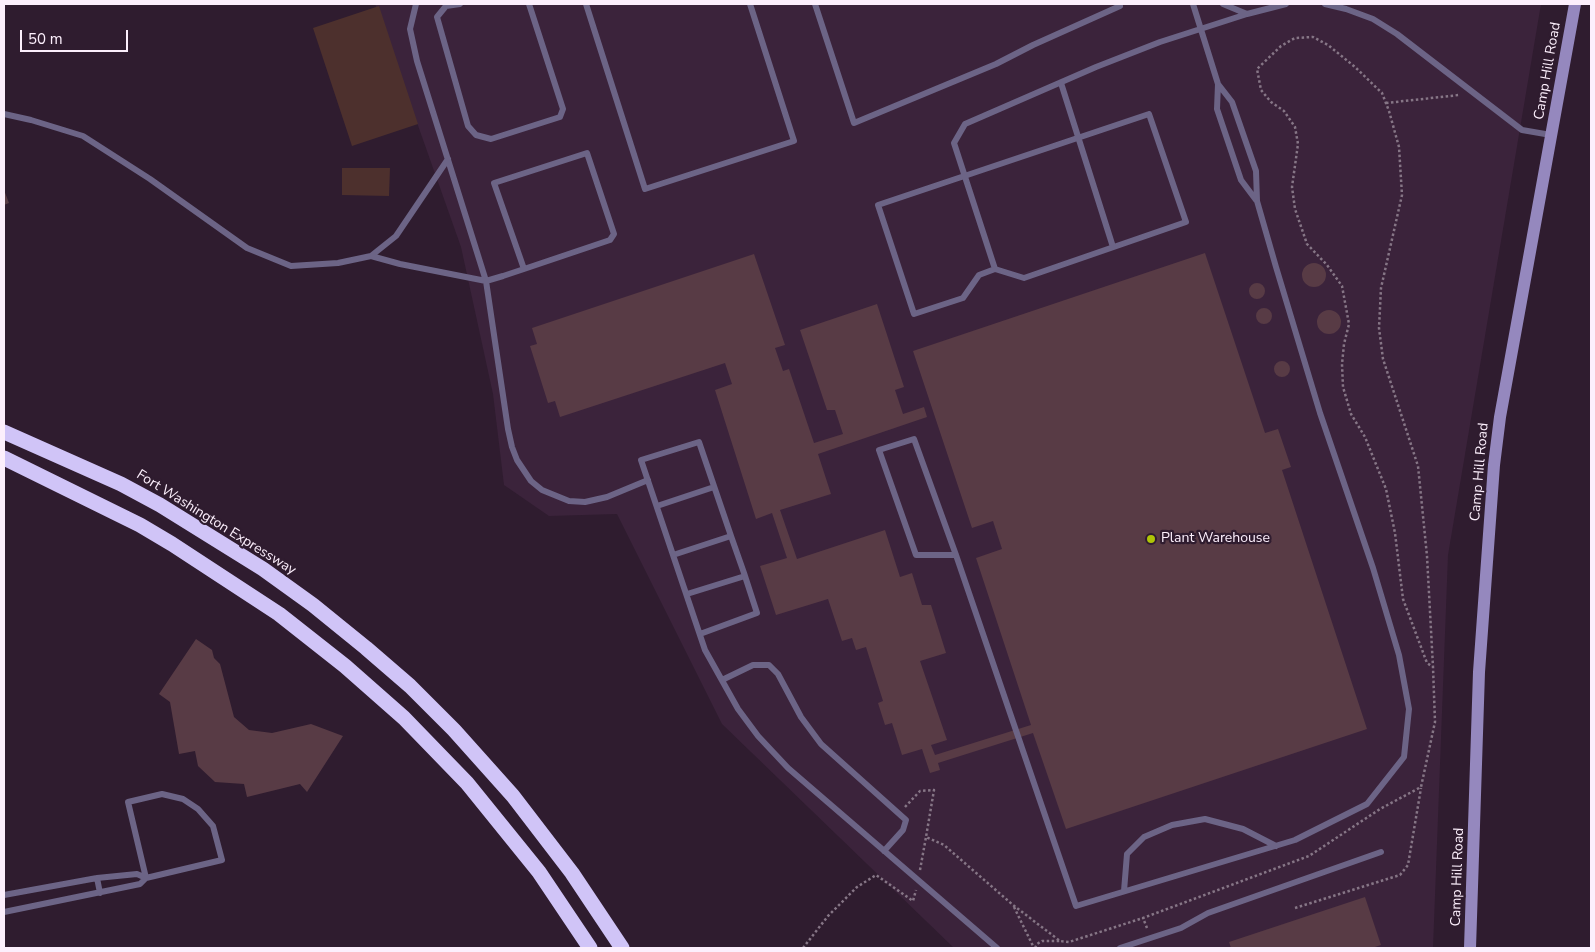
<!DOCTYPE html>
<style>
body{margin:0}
#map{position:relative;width:1595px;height:952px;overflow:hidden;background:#2f1c2f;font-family:"Nunito Sans",sans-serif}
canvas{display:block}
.frame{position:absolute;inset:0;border:5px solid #fceffc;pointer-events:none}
.scale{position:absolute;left:20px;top:30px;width:108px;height:22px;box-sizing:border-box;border:2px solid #fceffc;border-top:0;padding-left:6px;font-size:15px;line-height:18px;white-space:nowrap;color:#fceffc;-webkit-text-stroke:4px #2f1c2f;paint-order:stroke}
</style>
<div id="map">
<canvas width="1595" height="952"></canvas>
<div class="frame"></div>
<div class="scale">50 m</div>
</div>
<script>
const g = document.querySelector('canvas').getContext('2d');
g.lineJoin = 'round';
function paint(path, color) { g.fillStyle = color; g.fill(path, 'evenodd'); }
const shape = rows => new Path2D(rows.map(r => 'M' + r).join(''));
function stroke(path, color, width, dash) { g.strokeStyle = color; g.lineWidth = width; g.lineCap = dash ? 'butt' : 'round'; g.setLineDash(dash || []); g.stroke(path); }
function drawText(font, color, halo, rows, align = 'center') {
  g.font = font + ' "Nunito Sans",sans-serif'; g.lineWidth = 4.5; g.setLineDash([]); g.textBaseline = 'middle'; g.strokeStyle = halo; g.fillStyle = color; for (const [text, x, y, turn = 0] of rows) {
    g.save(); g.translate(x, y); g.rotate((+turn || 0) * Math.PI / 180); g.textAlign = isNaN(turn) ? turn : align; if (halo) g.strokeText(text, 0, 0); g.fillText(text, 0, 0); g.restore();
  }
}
paint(shape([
 [375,4,1541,4,1448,555,1433,948,954,948,722,724,617,514,549,516,504,485,493,394,461,247]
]), '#3b233b');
paint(shape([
 [379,6,418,124,352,146,313,28],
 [342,168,390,168,389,196,342,195]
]), '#4d302d');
paint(shape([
 [4,190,9,203,4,205],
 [1205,253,1265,433,1278,429,1291,467,1282,470,1367,729,1066,829,1033,733,938,763,940,770,930,773,922,749,902,755,892,723,885,725,878,703,883,701,866,647,856,650,852,638,842,641,828,599,776,615,760,566,787,558,772,513,756,519,715,390,732,384,725,363,560,417,555,401,548,403,530,346,537,344,532,328,754,254,785,345,775,348,783,371,789,369,814,443,843,434,835,410,827,410,800,330,877,304,904,387,895,390,903,414,924,407,927,417,818,454,831,494,780,510,797,559,885,530,900,577,912,573,922,605,931,605,946,653,920,661,947,740,931,745,935,755,1031,725,976,558,1002,549,993,521,972,528,913,351],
 '1302 275a12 12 0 1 1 24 0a12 12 0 1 1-24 0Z',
 '1249 291a8 8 0 1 1 16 0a8 8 0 1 1-16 0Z',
 '1256 316a8 8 0 1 1 16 0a8 8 0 1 1-16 0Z',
 '1317 322a12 12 0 1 1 24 0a12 12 0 1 1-24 0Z',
 '1274 369a8 8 0 1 1 16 0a8 8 0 1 1-16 0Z',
 [196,639,212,650,214,658,220,664,234,717,249,730,272,733,311,724,343,736,307,792,300,784,247,797,244,784,215,782,198,766,195,751,179,754,170,702,159,694],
 [1365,897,1381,945,1372,948,1231,948,1229,942]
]), '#583b45');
stroke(shape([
 [1386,103,1459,95],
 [905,807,920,791,934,790,926,837],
 [920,870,926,837,944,845,1013,905,1060,941,1069,942,1143,918],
 [1014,907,1034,948],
 [1295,908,1400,875,1408,865,1421,788],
 [1147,928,1143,918,1309,856,1380,809,1421,787,1435,722,1433,667,1427,556,1418,466,1383,359,1379,328,1381,288,1402,195,1399,147,1389,111,1382,93,1355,67,1328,45,1313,37,1295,38,1281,46,1257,69,1261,90,1271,102,1284,111,1295,127,1298,144,1292,187,1295,209,1307,244,1327,265,1342,286,1349,324,1344,344,1342,364,1343,387,1351,414,1365,437,1386,489,1395,533,1403,599,1427,663,1433,667],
 [803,948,828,916,857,887,876,875,913,901,916,890],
 [1035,948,1037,944,1042,941,1060,941]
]), '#867686', 2.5, [2.5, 2.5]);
stroke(shape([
 [416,4,410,29,417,61,486,281,508,429,512,447,517,460,531,481,542,490,569,501,585,502,607,497,648,480],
 [460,4,446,6,437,17,468,126,476,135,491,139,560,117,563,109,529,4],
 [586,4,645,189,794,141,750,4],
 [815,4,854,123,996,64,1033,45,1120,6,1119,4],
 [1193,4,1218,84,1217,109,1241,180,1256,200],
 [1223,4,1247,14],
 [1325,4,1346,9,1373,19,1397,34,1522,130,1551,135],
 [1061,83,1113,247],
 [4,114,31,120,83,136,150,179,247,248,291,266,338,263,371,256,400,264,486,281,503,276,524,269,610,240,614,234,587,153,494,183,524,269],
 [1149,114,1186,222,1024,278,995,269,979,275,963,298,914,314,878,205,1149,114],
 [371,256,396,236,448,159],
 [995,269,954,143,965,124,1096,67,1160,42,1247,14,1286,4],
 [657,506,714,487],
 [731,536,699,442,641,460,705,650,738,709,758,736,788,768,997,948],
 [673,555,731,536,744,573,757,613,700,634],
 [956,555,916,555,879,450,914,439,956,555,1076,906,1295,840,1367,804,1404,757,1409,709,1399,655,1373,568,1320,413,1276,267,1257,201,1256,171,1232,102,1218,84],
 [687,594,745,576],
 [722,680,753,665,769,665,778,674,801,717,821,744,906,820,903,830,884,851],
 [97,878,100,893],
 [1124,891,1127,854,1144,837,1172,825,1205,819,1243,829,1276,846],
 [4,895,97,878,137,874,146,878],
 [4,912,140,884,146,878,222,860,213,826,198,809,183,799,162,794,128,802,146,878],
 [1120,948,1181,928,1208,913,1381,852]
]), '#6c6486', 6);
stroke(shape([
 [1470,948,1479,672,1494,465,1500,417,1575,4]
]), '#9588be', 12);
stroke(shape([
 [4,432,121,484,160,505,263,569,313,605,366,648,410,686,454,730,513,796,572,873,622,948],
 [4,458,140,525,172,544,279,614,345,666,404,718,467,783,539,872,590,948]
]), '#d0c4f7', 15);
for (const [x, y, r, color] of [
 [1151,539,5,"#afc506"]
]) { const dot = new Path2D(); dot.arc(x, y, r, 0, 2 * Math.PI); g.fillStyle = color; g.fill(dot); stroke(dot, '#2f1c2f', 2); }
drawText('14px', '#fceffc', '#2f1c2f', [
 ["Camp Hill Road",1548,71,-80],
 ["Camp Hill Road",1480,472,-85],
 ["Fort Washington Expressway",216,523,32],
 ["Camp Hill Road",1458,877,-88]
]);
drawText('14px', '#fceffc', '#2f1c2f', [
 ["Plant Warehouse",1161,539]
], 'left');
</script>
